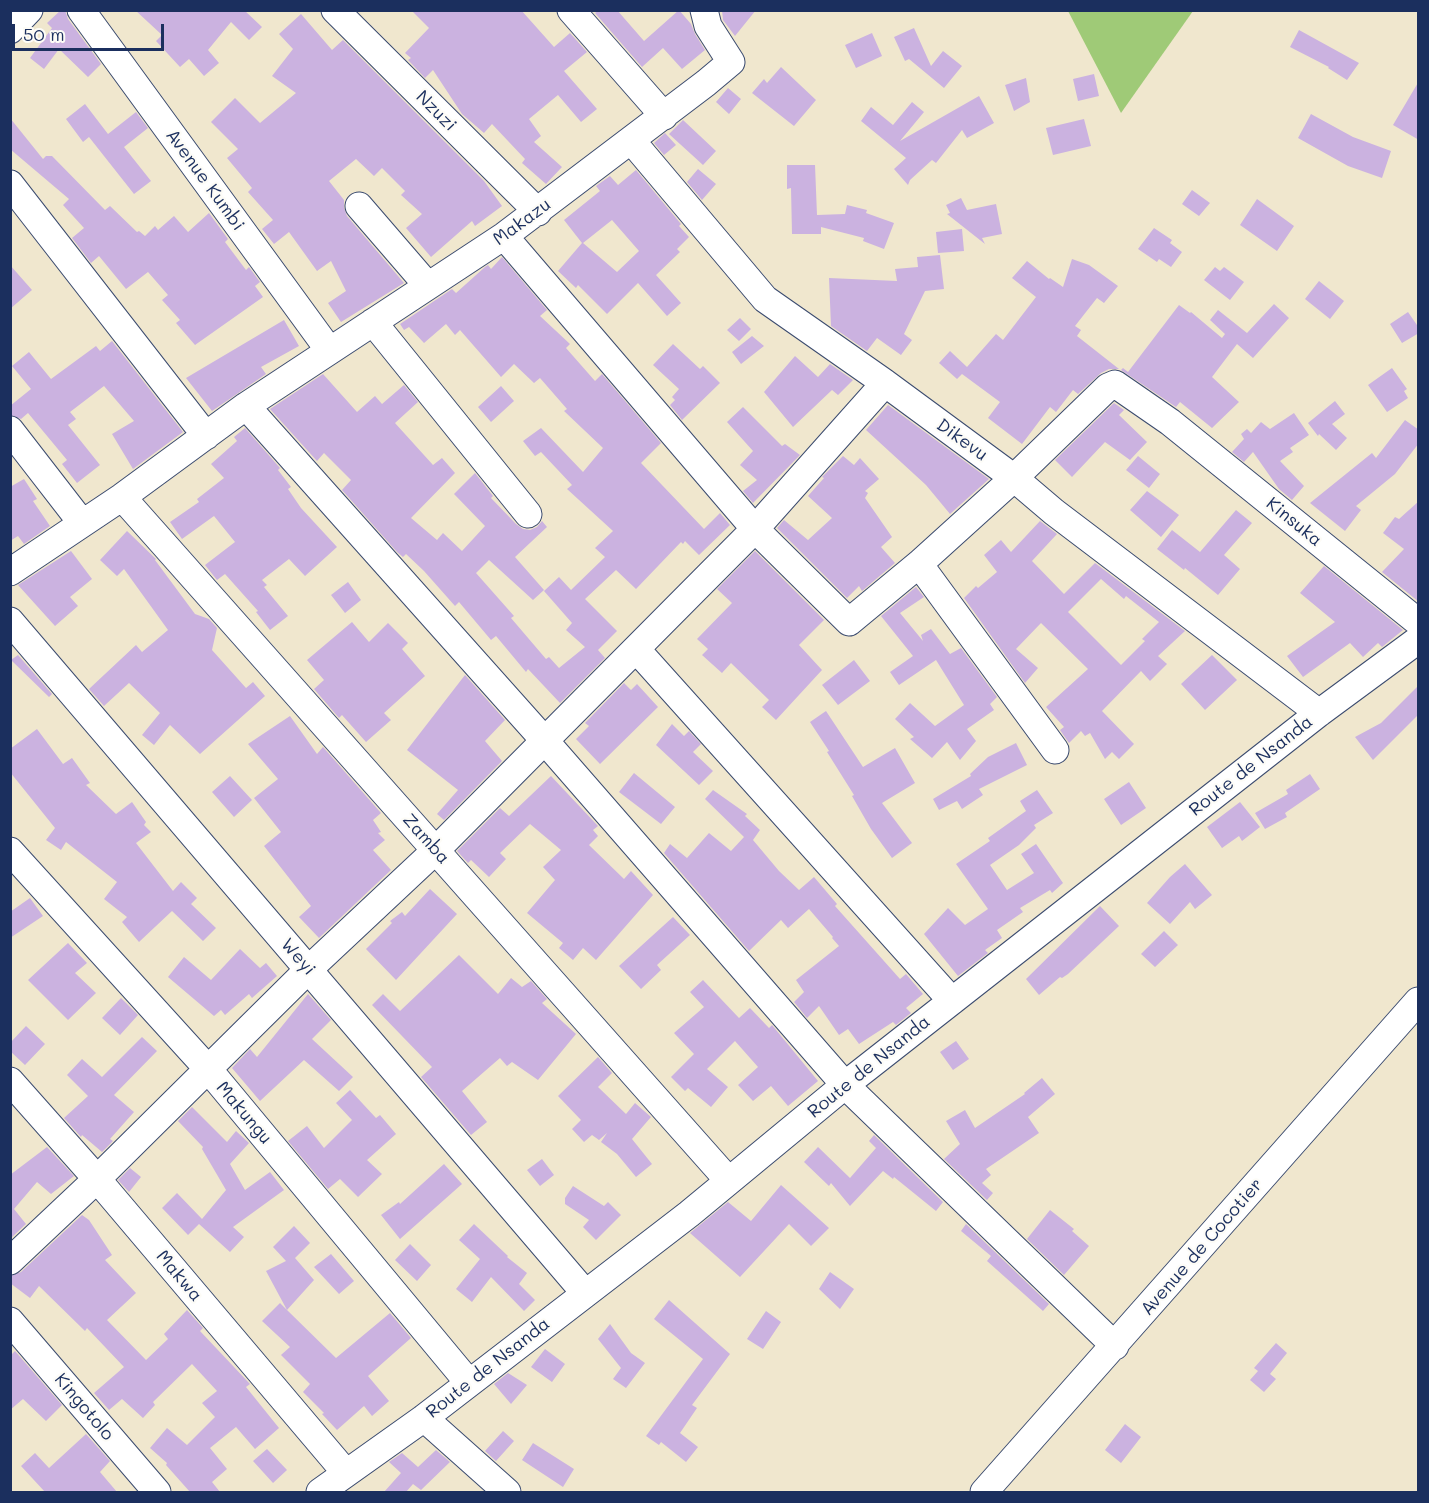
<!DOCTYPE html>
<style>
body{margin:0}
#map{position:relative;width:1429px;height:1503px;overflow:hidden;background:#f0e7ce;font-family:Mali,sans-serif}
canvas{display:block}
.frame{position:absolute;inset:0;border:12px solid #1b2f5e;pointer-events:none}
.scale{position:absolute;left:12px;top:24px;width:152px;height:27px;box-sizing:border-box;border:3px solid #1b2f5e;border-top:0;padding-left:8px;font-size:18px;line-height:21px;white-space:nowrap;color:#1b2f5e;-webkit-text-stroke:4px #fdfcf7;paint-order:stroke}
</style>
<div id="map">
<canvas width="1429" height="1503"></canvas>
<div class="frame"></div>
<div class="scale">50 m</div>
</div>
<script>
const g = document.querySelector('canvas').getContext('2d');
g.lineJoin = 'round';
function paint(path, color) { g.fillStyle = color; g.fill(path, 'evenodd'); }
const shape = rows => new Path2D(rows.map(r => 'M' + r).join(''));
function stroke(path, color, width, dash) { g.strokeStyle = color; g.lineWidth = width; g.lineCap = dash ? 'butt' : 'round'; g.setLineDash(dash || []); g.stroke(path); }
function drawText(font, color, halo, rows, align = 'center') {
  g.font = font + ' Mali,sans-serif'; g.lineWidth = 4.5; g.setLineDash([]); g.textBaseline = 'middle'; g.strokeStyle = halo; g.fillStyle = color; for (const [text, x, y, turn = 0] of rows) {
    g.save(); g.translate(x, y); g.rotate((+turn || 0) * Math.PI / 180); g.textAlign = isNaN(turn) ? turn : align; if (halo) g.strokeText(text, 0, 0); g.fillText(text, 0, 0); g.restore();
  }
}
paint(shape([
 [1068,11,1193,11,1121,113]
]), '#9fca77');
paint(shape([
 [61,10,65,10,68,19,101,64,88,77,59,49,44,69,30,58,52,28,47,23],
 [135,10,244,10,262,27,249,40,231,22,208,50,219,63,204,76,189,59,180,67,156,41,162,35],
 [411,10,521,10,554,47,570,33,587,52,564,71,597,109,581,122,558,95,529,119,541,136,534,142,562,167,546,184,522,163,525,159,492,124,484,133,462,114,433,70,425,78,408,60,411,58,405,53,429,28],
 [599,10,617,10,644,41,679,10,691,24,695,34,705,50,682,69,663,48,642,67,595,13],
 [722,10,756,10,735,36,723,20],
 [301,14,332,50,343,40,484,181,502,206,475,226,472,221,431,257,406,228,422,214,401,195,405,191,382,168,374,176,356,159,329,181,344,200,344,208,347,216,404,283,341,322,328,303,346,291,331,261,317,271,289,232,274,244,262,229,273,220,248,192,252,188,227,158,238,149,211,122,235,98,260,123,296,93,272,76,293,49,279,34],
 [914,28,931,66,943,51,962,66,944,88,909,59,905,61,894,37],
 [1299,30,1359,63,1347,80,1328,68,1329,67,1290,47],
 [872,33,882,56,856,68,845,45],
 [781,67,816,100,794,126,752,93,764,79,767,83],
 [1094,74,1099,96,1078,101,1073,79],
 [1026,78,1030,102,1014,111,1005,85],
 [1419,81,1419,140,1393,125],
 [728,88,741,99,729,114,716,102],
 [979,96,994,123,967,138,962,130,936,163,932,160,910,180,908,185,894,169,906,158,861,121,871,107,893,125,912,102,924,112,900,141],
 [85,104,108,134,136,112,148,128,124,147,151,181,134,194,89,137,83,142,66,119],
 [1311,114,1353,137,1391,151,1382,178,1348,166,1298,138],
 [10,118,43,159,46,156,52,156,105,210,110,206,137,232,139,231,145,236,155,226,158,230,174,216,188,232,209,213,228,239,225,242,246,270,249,267,260,282,255,286,263,297,195,345,176,323,180,320,162,300,168,295,148,272,126,289,99,256,91,263,72,238,84,228,63,205,69,199,10,149],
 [1084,119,1091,146,1053,155,1046,128],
 [683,120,716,151,703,165,669,134],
 [665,133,676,145,664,155,654,143],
 [787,165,815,165,817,215,845,214,847,205,867,210,866,213,894,223,884,249,863,241,864,238,821,227,821,234,792,234,791,188,787,189],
 [698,169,716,184,702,200,687,182],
 [636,170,681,224,679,226,689,237,677,249,680,252,656,275,681,303,667,316,638,283,607,314,578,285,576,288,558,271,582,243,564,220,600,191,596,186,610,176,618,185],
 [612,220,639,251,617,272,583,243],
 [1192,190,1210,203,1199,216,1182,204],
 [961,198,967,210,996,204,1002,234,982,238,985,244,947,214,950,213,946,205],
 [1257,199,1294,226,1277,251,1240,225],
 [1154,228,1172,240,1170,243,1182,252,1171,267,1159,259,1157,262,1138,249],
 [962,229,964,251,938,253,936,232],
 [940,255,944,289,925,291,904,334,912,340,901,355,877,338,867,351,831,326,829,278,897,281,895,269,918,267,917,257],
 [502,257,547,310,540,316,570,344,566,348,595,381,602,374,661,443,641,463,704,529,720,513,730,525,699,555,685,541,683,544,681,542,636,589,616,570,585,599,617,631,598,650,605,658,560,703,528,669,526,672,496,636,491,640,459,602,455,606,424,571,406,554,403,557,397,552,342,490,351,480,324,453,317,461,270,409,323,374,357,412,375,396,382,404,404,385,418,402,395,423,433,465,442,458,455,473,411,518,437,540,443,533,462,551,485,526,454,494,475,473,493,496,491,498,516,524,523,529,530,530,537,527,542,521,547,527,515,557,544,590,533,600,489,560,476,573,514,616,511,618,546,659,549,657,559,668,585,647,566,630,572,623,544,591,559,577,571,590,605,557,595,548,613,531,567,489,572,485,541,452,535,456,523,441,541,428,583,472,603,448,564,411,567,409,540,378,534,383,514,364,501,377,460,330,455,335,446,324,424,343,409,327,404,330,400,324,452,289,456,293,485,267,488,265,491,269],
 [1072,259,1089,265,1118,286,1104,303,1097,298,1075,326,1081,330,1077,336,1119,369,1109,369,1101,373,1078,394,1073,390,1056,412,1050,407,1022,444,988,418,1000,402,962,374,957,379,939,363,950,351,967,367,996,334,1003,340,1036,297,1012,278,1027,261,1049,279,1050,278,1063,287],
 [10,265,32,290,10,309],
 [1215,267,1220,271,1224,267,1244,282,1230,300,1204,280],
 [1319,281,1344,301,1330,319,1305,299],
 [1274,304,1289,318,1253,358,1237,344,1212,377,1239,402,1212,428,1180,402,1176,407,1121,370,1123,368,1128,372,1179,305,1190,313,1191,312,1222,338,1225,334,1210,320,1218,310,1247,333],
 [1408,312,1419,328,1419,333,1402,343,1390,324],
 [740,318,751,329,739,341,727,330],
 [284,320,299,346,261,367,266,374,212,411,186,378],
 [752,336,764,346,741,364,732,352],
 [112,341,183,432,133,469,112,434,134,421,104,386,70,412,76,419,68,425,100,465,77,483,62,464,67,460,28,413,21,419,10,415,10,406,31,389,12,366,29,352,51,379,96,346,100,351],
 [673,344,700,369,703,366,720,383,682,420,670,405,675,400,672,397,679,389,653,365],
 [795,356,818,377,830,364,853,380,838,395,832,390,793,427,764,392],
 [1392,368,1407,389,1404,391,1408,398,1387,412,1368,385],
 [501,386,514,401,491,422,478,407],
 [1335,401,1345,414,1332,424,1347,438,1336,450,1319,434,1318,436,1308,423],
 [1114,403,1124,410,1119,415,1147,442,1130,460,1105,442,1072,477,1055,460],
 [888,405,989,479,950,514,926,485,866,430],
 [743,407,782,446,785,444,800,455,753,503,743,491,757,480,740,465,753,451,727,422],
 [1294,413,1309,435,1290,448,1293,452,1280,461,1304,486,1292,500,1279,489,1253,452,1244,462,1232,452,1244,439,1241,434,1247,429,1251,433,1261,422,1270,429],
 [1405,420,1419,430,1419,443,1395,474,1356,506,1361,510,1345,531,1310,503,1372,453,1376,458],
 [245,428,280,468,278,470,291,487,288,489,301,508,337,547,305,576,289,559,262,580,267,585,264,587,288,616,270,630,256,612,258,611,225,574,217,580,205,565,235,542,214,516,182,539,170,522,199,502,197,499,224,478,211,464,237,441,234,437],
 [843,456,854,465,860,458,879,479,865,491,868,493,865,498,892,537,881,547,895,563,862,591,859,586,847,598,777,528,784,520,808,540,832,518,808,496,824,478,822,477],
 [1138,456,1160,474,1149,488,1126,470],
 [24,479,37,499,33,501,50,526,24,544,18,536,10,541,10,487],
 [1147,491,1179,515,1161,537,1130,510],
 [1419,501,1419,602,1382,572,1404,549,1383,533,1395,517,1399,519],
 [1236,510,1252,523,1224,555,1240,569,1218,595,1185,568,1184,570,1157,549,1172,530,1200,552],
 [1040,521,1057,534,1032,561,1064,594,1095,563,1185,631,1158,656,1167,664,1150,681,1141,671,1102,711,1134,744,1119,759,1112,752,1105,759,1090,733,1085,736,1081,731,1069,743,1060,730,1064,727,1046,707,1088,669,1041,623,1016,649,1038,668,1025,683,964,598,976,586,978,588,997,572,984,555,1001,540,1011,552],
 [1101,579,1124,599,1126,596,1159,622,1142,639,1145,641,1121,665,1068,612],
 [127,531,156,559,155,560,195,614,209,619,217,628,212,650,246,688,253,682,265,696,200,754,170,725,154,745,142,735,160,713,129,683,104,706,89,689,136,645,142,652,168,630,124,569,117,576,100,560],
 [71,551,92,579,70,597,78,606,55,626,18,585],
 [755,551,824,620,799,645,822,670,776,720,762,707,769,700,731,663,722,673,702,655,708,649,697,639,732,603,717,589],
 [1324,566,1403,630,1382,647,1378,643,1363,657,1350,643,1303,677,1287,656,1335,622,1300,593],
 [348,582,361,600,345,613,331,595],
 [916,587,924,597,900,613,923,641,921,635,931,629,950,654,961,648,997,697,990,704,994,710,967,729,976,741,960,760,947,742,932,758,910,739,914,737,895,719,910,703,935,726,964,705,936,660,899,685,890,672,913,656,881,616],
 [352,622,369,642,388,623,408,643,402,649,425,676,384,713,391,720,366,742,342,715,339,718,314,689,324,680,307,660],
 [18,655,52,694,49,697,11,660],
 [1212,655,1237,680,1205,710,1181,684],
 [854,660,870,681,838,705,822,685],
 [465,675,505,720,485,741,502,761,444,820,437,814,458,790,407,750],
 [624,683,631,690,637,684,658,707,600,764,576,739,589,726,585,723],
 [1419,685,1419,714,1373,760,1355,737,1381,723],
 [826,711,863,767,895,748,915,783,882,803,912,843,892,858,871,829,852,796,854,795,827,752,829,751,810,722],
 [290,716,317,754,323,747,381,813,373,820,381,832,378,833,385,840,373,850,391,870,319,938,299,917,311,906,264,846,281,832,254,798,278,779,248,744],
 [672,724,684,736,689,731,701,744,693,752,713,771,699,785,656,745],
 [37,729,63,764,72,758,90,783,86,785,116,814,132,802,146,822,144,825,151,832,136,843,173,891,181,882,197,898,191,904,216,928,203,941,172,911,139,942,122,922,127,917,104,899,117,882,66,842,61,850,46,840,55,828,10,772,10,749],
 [1016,743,1027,765,979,789,983,795,962,809,957,801,939,810,933,799,971,776,970,774,988,757],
 [634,773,675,807,661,824,619,792],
 [1310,774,1320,789,1285,813,1287,817,1265,829,1255,813,1288,794,1286,790],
 [230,776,252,800,234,817,212,792],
 [551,776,598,826,593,830,598,836,589,845,624,879,631,871,653,895,596,960,583,948,573,960,559,948,563,943,527,913,555,880,543,867,561,850,530,824,500,853,506,859,489,877,471,860,468,863,457,851,500,808,509,816],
 [1129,782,1146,808,1121,825,1104,799],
 [713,790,747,814,745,816,760,830,753,840,779,871,799,890,814,877,837,904,835,906,900,979,906,974,923,994,906,1008,911,1013,896,1025,893,1022,859,1044,848,1029,839,1035,819,1006,807,1018,794,1002,804,992,796,980,839,946,832,938,833,937,809,909,788,928,781,920,749,951,664,853,670,844,687,858,709,833,731,851,744,837,705,799],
 [1037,790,1053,813,1034,825,1036,828,1019,845,990,865,1007,890,1034,873,1021,854,1036,844,1063,883,1052,893,1050,890,1020,908,1023,912,997,930,1002,938,985,950,988,953,958,976,924,934,948,908,965,925,988,909,956,864,990,841,988,838,1026,811,1020,801],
 [1240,802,1260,827,1242,841,1239,836,1222,848,1207,827],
 [1185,864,1212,895,1195,909,1190,902,1170,924,1147,903,1170,877],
 [430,889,457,914,396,980,366,949,392,923,390,921,402,912,405,916],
 [30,898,43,916,10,938,10,912],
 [1100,906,1119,926,1068,974,1062,978,1060,977,1039,995,1026,979],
 [673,917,690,935,657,965,661,970,641,989,619,966],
 [1164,931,1178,945,1155,967,1141,954],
 [68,943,87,963,75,973,96,993,68,1020,28,980],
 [240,949,260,968,266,963,277,976,252,998,249,994,225,1015,221,1010,214,1016,168,977,184,957,211,980],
 [459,955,498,994,511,978,522,987,531,981,547,999,542,1003,576,1034,538,1080,512,1062,507,1066,500,1058,462,1091,487,1122,471,1135,421,1077,432,1067,372,1005,383,994,400,1011],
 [703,980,739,1018,750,1008,769,1028,772,1025,818,1081,788,1106,771,1086,753,1101,738,1085,758,1067,735,1041,707,1069,728,1087,711,1107,688,1088,685,1091,671,1077,694,1054,674,1033,704,1007,690,992],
 [308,994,331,1020,312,1039,353,1077,339,1091,304,1060,260,1101,232,1068,250,1049,257,1057],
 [121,998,138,1015,120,1035,102,1018],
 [26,1026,45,1044,25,1065,10,1051,10,1043],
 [142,1037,157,1051,114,1095,134,1112,110,1139,113,1141,102,1152,82,1135,81,1137,64,1118,88,1096,67,1075,82,1059,102,1077],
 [956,1041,969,1059,953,1070,940,1052],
 [598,1057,612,1073,598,1087,626,1114,635,1103,651,1117,632,1139,652,1164,636,1177,617,1154,601,1142,607,1133,599,1140,592,1135,584,1142,572,1129,581,1120,558,1096],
 [1042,1078,1055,1094,1028,1117,1039,1133,986,1169,991,1175,982,1183,993,1193,987,1200,944,1159,960,1144,946,1121,965,1110,975,1128,1025,1094,1024,1093],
 [350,1090,376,1118,380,1115,396,1134,367,1160,382,1174,358,1197,340,1179,328,1189,288,1141,307,1126,324,1148,352,1120,336,1103],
 [192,1107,227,1142,236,1131,249,1143,230,1164,245,1190,270,1172,284,1190,233,1227,244,1237,230,1252,199,1224,188,1235,162,1208,177,1193,202,1219,226,1190,202,1149,203,1147,178,1121],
 [874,1135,943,1202,936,1211,894,1177,893,1179,883,1171,850,1206,831,1183,829,1186,804,1162,818,1147,850,1178,876,1148,869,1141],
 [47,1147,74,1176,51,1194,37,1182,14,1209,26,1224,10,1239,10,1175],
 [542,1159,554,1175,540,1186,527,1170],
 [444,1164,462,1184,400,1239,381,1215,399,1202,400,1204],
 [130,1168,141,1177,129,1192,118,1180],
 [781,1185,829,1228,811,1246,789,1224,740,1277,690,1233,728,1202,751,1221],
 [573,1186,604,1206,608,1202,621,1215,596,1240,583,1227,589,1220,565,1204,565,1198],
 [1050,1210,1074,1229,1072,1231,1089,1246,1064,1275,1027,1239],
 [82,1215,89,1220,112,1255,105,1260,136,1293,107,1320,146,1360,168,1339,164,1334,187,1310,203,1328,200,1331,250,1384,246,1387,279,1428,255,1449,236,1427,210,1448,227,1469,212,1482,220,1492,190,1492,166,1465,167,1463,150,1448,167,1428,187,1445,215,1417,202,1403,217,1391,192,1364,153,1402,155,1405,143,1418,122,1399,109,1410,94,1393,124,1367,87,1328,85,1331,39,1286,30,1298,10,1283,10,1276,21,1272],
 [474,1224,508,1256,507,1257,527,1273,519,1284,535,1300,524,1311,491,1277,472,1302,456,1289,480,1259,459,1240],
 [966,1224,1049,1304,1043,1311,987,1261,991,1256,961,1231],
 [294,1226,310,1243,295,1258,314,1280,287,1310,336,1358,390,1313,411,1338,368,1376,389,1401,372,1416,364,1406,337,1430,322,1414,324,1413,303,1392,310,1384,281,1355,290,1347,262,1321,280,1303,287,1310,266,1271,286,1261,273,1247],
 [410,1244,431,1265,417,1281,395,1260],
 [331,1254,354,1281,339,1294,314,1267],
 [830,1272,854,1289,840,1309,819,1289],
 [669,1300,730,1354,692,1405,697,1408,680,1433,698,1447,686,1462,661,1442,659,1445,646,1436,703,1359,654,1319],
 [766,1311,781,1322,763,1349,747,1339],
 [610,1324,631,1353,645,1363,626,1388,613,1379,621,1368,598,1339],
 [1276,1343,1287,1353,1270,1374,1276,1379,1264,1392,1250,1380,1258,1371,1254,1368],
 [545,1349,565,1364,552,1382,531,1367],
 [15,1351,62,1405,46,1421,23,1399,10,1410,10,1356],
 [508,1373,527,1385,511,1404,494,1384],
 [1125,1424,1141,1437,1121,1463,1105,1450],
 [503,1431,514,1441,496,1461,485,1451],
 [86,1434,110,1461,100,1472,117,1492,45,1492,21,1466,35,1453,49,1468],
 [533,1443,574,1469,563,1487,522,1460],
 [267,1449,287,1470,273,1483,253,1461],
 [436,1450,450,1462,421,1490,413,1484,406,1492,384,1492,401,1473,389,1462,402,1453,418,1467]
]), '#cbb2e0');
const minor = shape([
 [81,10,329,350],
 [335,10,538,212],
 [571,10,664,116],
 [10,30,29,10],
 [631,140,765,299,885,383,1014,478,1054,512,1319,713],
 [10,184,206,436],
 [359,206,428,286],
 [504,236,755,529,849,622,919,564,1014,478,1108,387,1115,384,1170,422,1418,622],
 [373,322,528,514],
 [246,406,545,741,845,1085,1115,1346],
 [10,430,82,523],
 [122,497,729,1181],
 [919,564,1055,750],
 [10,572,122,497,246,406,504,236,706,83,731,62,708,26,704,10],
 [10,621,585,1293],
 [636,649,952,1001],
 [10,851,208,1069,469,1383],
 [10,1081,97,1179,346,1473],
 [10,1261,97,1179,309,969,436,850,755,529,885,383],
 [10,1321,157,1492],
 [424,1418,507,1492],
 [320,1492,424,1418,689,1214,850,1081,1319,713,1418,640],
 [984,1492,1418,1001]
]);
stroke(minor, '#3b4b6f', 29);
stroke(minor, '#fff', 27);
drawText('18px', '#1b2f5e', '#fdfcf7', [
 ["Nzuzi",436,111,45],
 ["Avenue Kumbi",205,180,54],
 ["Makazu",522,222,-36],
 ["Dikevu",962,440,36],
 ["Kinsuka",1294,522,39],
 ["Route de Nsanda",1251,766,-38],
 ["Zamba",426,839,48],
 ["Weyi",298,957,49],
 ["Route de Nsanda",869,1067,-39],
 ["Makungu",244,1113,50],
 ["Avenue de Cocotier",1202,1247,-49],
 ["Makwa",179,1276,50],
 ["Route de Nsanda",488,1368,-38],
 ["Kingotolo",84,1407,50]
]);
</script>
